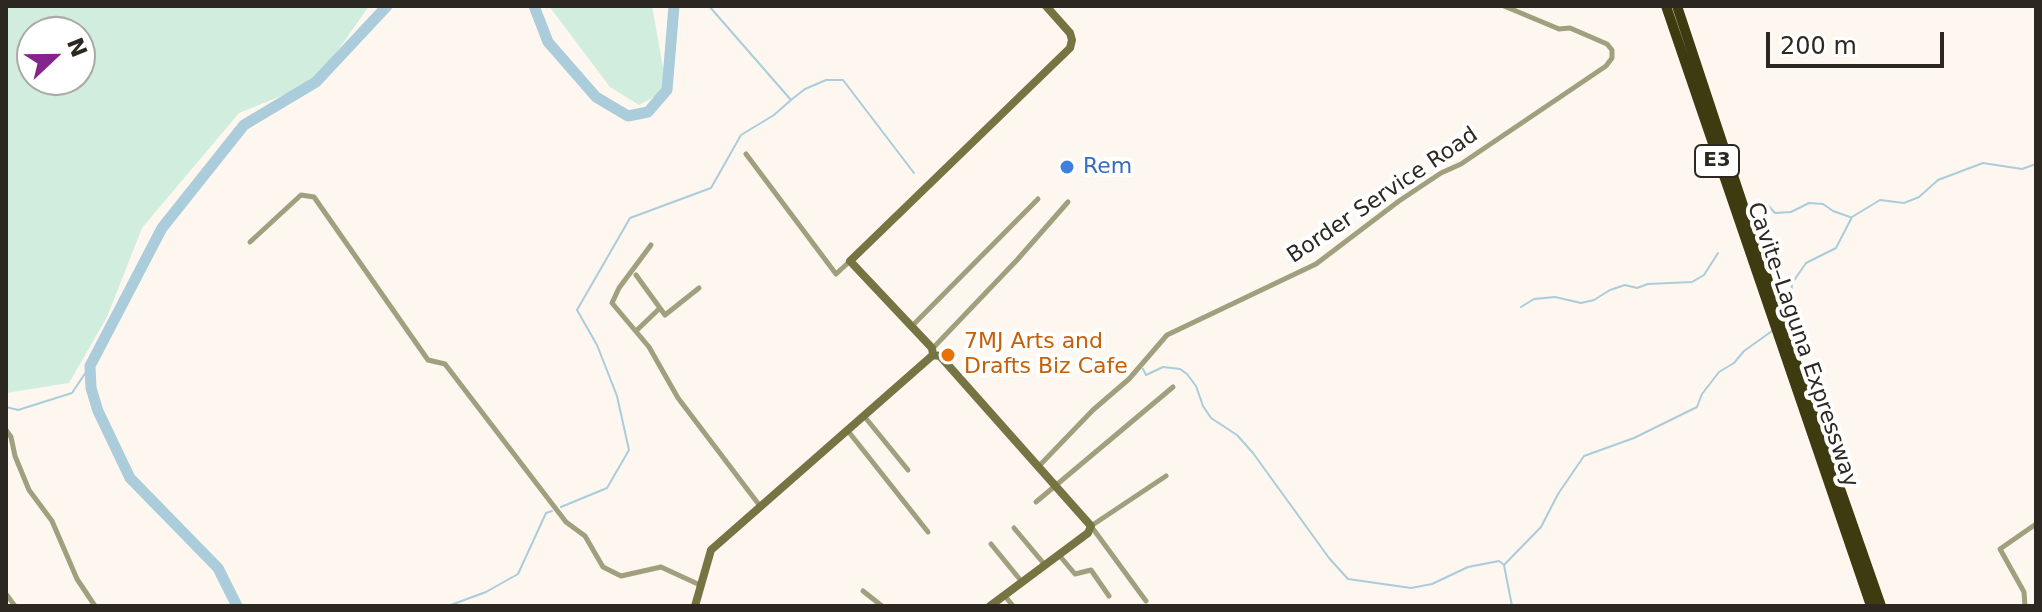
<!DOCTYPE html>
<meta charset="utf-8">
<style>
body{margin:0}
#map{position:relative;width:2042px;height:612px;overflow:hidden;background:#fdf7f0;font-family:"DejaVu Sans",sans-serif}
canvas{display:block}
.frame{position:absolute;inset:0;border:8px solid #2c2720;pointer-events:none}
.north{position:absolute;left:16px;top:16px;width:80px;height:80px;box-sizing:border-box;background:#fff;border:2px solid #aba9a6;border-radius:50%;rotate:68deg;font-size:22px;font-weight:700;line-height:32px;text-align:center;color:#2c2720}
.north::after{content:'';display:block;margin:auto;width:28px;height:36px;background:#85248d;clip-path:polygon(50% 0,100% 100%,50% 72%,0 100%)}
.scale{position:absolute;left:1766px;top:32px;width:178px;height:36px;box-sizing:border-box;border:4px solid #2c2720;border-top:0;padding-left:10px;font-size:24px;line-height:28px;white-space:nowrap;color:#2c2720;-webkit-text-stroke:6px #fff;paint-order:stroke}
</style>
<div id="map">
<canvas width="2042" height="612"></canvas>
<div class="frame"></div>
<div class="north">N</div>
<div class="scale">200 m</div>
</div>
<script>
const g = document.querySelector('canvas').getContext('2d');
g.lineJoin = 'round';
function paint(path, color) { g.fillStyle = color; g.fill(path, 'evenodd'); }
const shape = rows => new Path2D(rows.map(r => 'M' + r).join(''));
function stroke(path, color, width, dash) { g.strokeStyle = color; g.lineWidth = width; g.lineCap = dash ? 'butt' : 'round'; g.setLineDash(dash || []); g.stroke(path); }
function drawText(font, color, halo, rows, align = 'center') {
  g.font = font + ' "DejaVu Sans",sans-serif'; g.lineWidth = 8; g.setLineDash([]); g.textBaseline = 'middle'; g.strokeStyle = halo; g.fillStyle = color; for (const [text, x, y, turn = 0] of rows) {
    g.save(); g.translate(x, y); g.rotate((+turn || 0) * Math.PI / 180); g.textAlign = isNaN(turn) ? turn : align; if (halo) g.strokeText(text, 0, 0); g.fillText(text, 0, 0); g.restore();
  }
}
paint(shape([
 [6,6,369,6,316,82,239,113,142,228,107,317,69,383,6,393],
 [32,32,80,32,80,80,32,80],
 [549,6,652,6,667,90,639,105,610,87]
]), '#d1eddd');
stroke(shape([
 [709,6,791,100,805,89,826,80,843,80,914,173],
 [1766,203,1775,213,1791,212,1809,203,1823,204,1833,211,1850,217],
 [1521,307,1534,299,1555,297,1581,303,1594,300,1610,290,1625,285,1637,288,1648,284,1692,282,1704,275,1718,253],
 [1785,318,1790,314,1792,284,1797,276,1806,263,1836,248,1852,217,1880,200,1904,203,1919,197,1938,180,1983,163,2022,169,2036,164],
 [1143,369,1146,375,1163,367,1180,369,1187,374,1196,386,1203,406,1211,418,1237,435,1253,453,1329,558,1348,579,1411,588,1432,584,1468,567,1499,561,1503,564],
 [6,407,18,410,72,393,90,366],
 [561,507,607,488,629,450,617,396,597,345,577,310,592,284,630,218,711,188,741,135,774,115,791,100],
 [448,606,486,592,518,574,546,513,552,511],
 [1512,606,1504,565,1541,527,1558,494,1584,456,1634,438,1697,407,1702,394,1719,372,1734,363,1744,351,1772,331]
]), '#aaccdb', 2);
stroke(shape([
 [534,6,548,42,596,97,628,116,648,112,667,90,674,6],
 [237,606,218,568,130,478,98,411,91,388,90,366,162,228,244,125,316,82,387,6]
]), '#aaccdb', 11);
stroke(shape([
 [746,154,836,274,849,262],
 [250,242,301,195,314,197,428,360,445,364,566,522,585,536,603,567,621,576,661,567,700,585],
 [651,245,619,288,612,303,649,347,678,398,760,506],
 [636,275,665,315,699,288],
 [912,326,1038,199],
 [636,331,660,308],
 [933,348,1017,260,1068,202],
 [864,416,908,470],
 [6,430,11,437,15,456,29,490,52,521,77,579,95,606],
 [848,431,928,532],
 [1039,466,1093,410,1129,379,1167,335,1316,264,1399,201,1441,173,1461,164,1606,66,1612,58,1612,50,1607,44,1570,28,1559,29,1504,6],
 [1036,502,1173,387],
 [1014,528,1045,565],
 [991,544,1022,582],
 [1059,555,1075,574,1091,570,1109,596],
 [863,591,882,606],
 [6,594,15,606],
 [1005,596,1013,606],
 [1146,601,1091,526,1166,476],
 [2025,606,2024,592,2000,549,2036,524]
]), '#a09f7e', 5);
stroke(shape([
 [933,355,932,348,850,261,1070,48,1072,40,1070,33,1046,6],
 [933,355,940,356,1091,526,1088,533,990,606],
 [695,606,711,550,933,355]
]), '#767443', 8);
stroke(shape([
 [1666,6,1871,606],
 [1677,6,1777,308,1881,606]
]), '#3e3b11', 10);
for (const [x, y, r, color] of [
 [1067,167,8,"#3f7fe0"],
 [948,355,8,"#e8710a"]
]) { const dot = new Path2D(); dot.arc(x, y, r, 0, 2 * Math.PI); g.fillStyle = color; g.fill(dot); stroke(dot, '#fff', 3); }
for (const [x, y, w] of [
 [1717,161,44]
]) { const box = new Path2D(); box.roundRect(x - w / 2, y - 16, w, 32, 6); g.fillStyle = '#fff'; g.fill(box); stroke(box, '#2c2720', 2); }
drawText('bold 20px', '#2c2720', null, [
 ["E3",1717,161]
]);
drawText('22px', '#366cbe', '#fff', [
 ["Rem",1083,167]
], 'left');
drawText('22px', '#2c2720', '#fff', [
 ["Border Service Road",1383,196,-34],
 ["Cavite–Laguna Expressway",1802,345,71]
]);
drawText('22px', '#c56008', '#fff', [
 ["7MJ Arts and",964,342],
 ["Drafts Biz Cafe",964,367]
], 'left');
</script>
